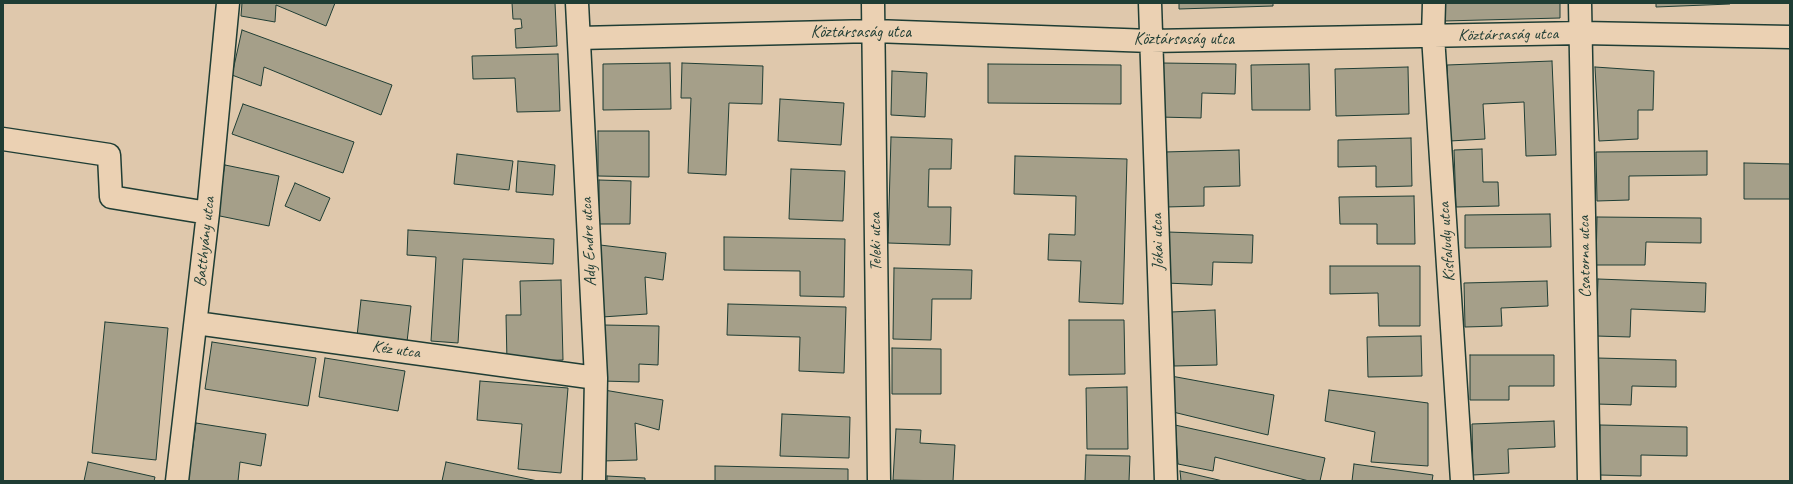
<!DOCTYPE html>
<meta charset="utf-8">
<style>
body{margin:0}
#map{position:relative;width:1793px;height:484px;overflow:hidden;background:#dfc8ac;font-family:Caveat,sans-serif}
canvas{display:block}
.frame{position:absolute;inset:0;border:4px solid #1f3d34;pointer-events:none}
</style>
<div id="map">
<canvas width="1793" height="484"></canvas>
<div class="frame"></div>
</div>
<script>
const g = document.querySelector('canvas').getContext('2d');
g.lineJoin = 'round';
function paint(path, color) { g.fillStyle = color; g.fill(path, 'evenodd'); }
const shape = rows => new Path2D(rows.map(r => 'M' + r).join(''));
function stroke(path, color, width, dash) { g.strokeStyle = color; g.lineWidth = width; g.lineCap = dash ? 'butt' : 'round'; g.setLineDash(dash || []); g.stroke(path); }
function drawText(font, color, halo, rows, align = 'center') {
  g.font = font + ' Caveat,sans-serif'; g.lineWidth = 3; g.setLineDash([]); g.textBaseline = 'middle'; g.strokeStyle = halo; g.fillStyle = color; for (const [text, x, y, turn = 0] of rows) {
    g.save(); g.translate(x, y); g.rotate((+turn || 0) * Math.PI / 180); g.textAlign = isNaN(turn) ? turn : align; if (halo) g.strokeText(text, 0, 0); g.fillText(text, 0, 0); g.restore();
  }
}
const building = shape([
 [242,3,335,3,326,26,276,5,275,22,241,16,242,3],
 [512,3,555,3,557,46,516,48,515,29,522,28,521,19,513,19,512,3],
 [1179,3,1273,3,1273,6,1179,9,1179,3],
 [1444,3,1560,3,1560,18,1444,21,1444,3],
 [1656,3,1730,3,1730,4,1656,7,1656,3],
 [242,30,392,85,381,115,264,67,261,86,232,75,242,30],
 [558,54,560,111,517,112,515,78,473,79,472,56,558,54],
 [1552,61,1556,155,1526,156,1524,102,1483,104,1485,139,1450,141,1447,65,1552,61],
 [670,63,671,109,603,110,603,64,670,63],
 [682,63,763,66,762,104,729,103,726,175,688,173,691,98,681,98,682,63],
 [1161,63,1236,64,1235,94,1202,93,1201,118,1159,117,1161,63],
 [988,64,1121,65,1121,104,988,103,988,64],
 [1309,64,1310,110,1252,110,1251,65,1309,64],
 [1408,67,1409,114,1336,116,1335,69,1408,67],
 [1595,67,1654,71,1653,110,1638,110,1638,139,1599,141,1595,67],
 [892,71,927,73,925,117,891,115,892,71],
 [780,99,844,103,841,145,778,141,780,99],
 [243,104,354,142,343,173,232,134,243,104],
 [598,131,649,131,649,177,598,176,598,131],
 [891,137,952,139,951,169,929,169,928,207,951,207,950,245,888,243,891,137],
 [1411,138,1412,186,1376,187,1376,166,1338,167,1338,140,1411,138],
 [1482,149,1483,182,1498,182,1499,206,1456,207,1454,150,1482,149],
 [1239,150,1240,186,1204,187,1204,206,1166,207,1164,152,1239,150],
 [1707,151,1707,175,1629,176,1629,200,1597,201,1596,152,1707,151],
 [457,154,513,161,509,190,454,184,457,154],
 [1015,156,1127,159,1123,304,1079,302,1081,261,1048,260,1049,234,1075,235,1076,196,1014,194,1015,156],
 [518,161,555,165,553,195,516,192,518,161],
 [1744,163,1790,164,1790,199,1744,199,1744,163],
 [225,165,279,176,269,226,215,215,225,165],
 [791,169,845,171,843,221,789,219,791,169],
 [599,180,631,181,630,224,599,224,599,180],
 [295,183,330,198,320,221,285,206,295,183],
 [1414,196,1415,244,1377,244,1377,224,1340,224,1339,197,1414,196],
 [1550,214,1551,247,1465,248,1465,215,1550,214],
 [1597,217,1701,218,1701,243,1646,242,1645,265,1596,265,1597,217],
 [408,230,554,239,553,264,463,259,458,343,431,341,436,257,407,255,408,230],
 [1168,232,1253,235,1252,263,1213,262,1212,285,1166,283,1168,232],
 [724,237,845,239,844,297,800,296,800,271,724,270,724,237],
 [600,245,666,253,663,280,645,277,647,314,602,317,600,245],
 [1330,266,1420,266,1420,326,1379,326,1378,293,1330,294,1330,266],
 [894,268,972,270,971,299,932,299,931,340,893,339,894,268],
 [1598,279,1706,283,1705,312,1631,309,1630,337,1596,336,1598,279],
 [561,280,563,360,507,362,506,315,521,315,520,281,561,280],
 [1547,281,1548,306,1501,308,1502,326,1465,327,1464,283,1547,281],
 [361,300,411,306,407,342,357,336,361,300],
 [728,304,846,307,844,373,799,371,800,337,727,335,728,304],
 [1215,310,1217,365,1174,366,1171,312,1215,310],
 [1069,320,1124,320,1125,374,1069,375,1069,320],
 [105,322,168,328,156,460,92,453,105,322],
 [603,325,659,326,658,365,639,364,639,382,602,381,603,325],
 [1421,336,1422,376,1368,377,1367,337,1421,336],
 [212,342,316,358,308,406,205,389,212,342],
 [892,348,941,349,941,394,892,394,892,348],
 [1470,355,1554,355,1554,386,1509,386,1509,400,1470,400,1470,355],
 [325,358,405,371,398,411,319,397,325,358],
 [1597,358,1676,360,1676,387,1632,386,1631,405,1596,404,1597,358],
 [1171,376,1274,395,1268,435,1173,412,1171,376],
 [480,381,568,388,561,473,518,469,522,424,477,420,480,381],
 [1127,387,1128,449,1087,449,1086,388,1127,387],
 [604,390,663,400,659,430,635,423,637,460,602,461,604,390],
 [1329,390,1428,403,1428,466,1371,462,1375,432,1325,421,1329,390],
 [782,414,850,417,849,458,780,456,782,414],
 [1554,421,1555,447,1508,449,1509,473,1473,475,1472,424,1554,421],
 [196,423,266,434,261,466,240,462,238,481,188,481,196,423],
 [1175,425,1325,458,1320,481,1309,481,1215,457,1213,471,1178,464,1175,425],
 [1600,425,1687,427,1687,456,1641,455,1641,476,1599,475,1600,425],
 [896,429,921,430,920,443,955,445,953,481,893,480,896,429],
 [1086,455,1130,456,1129,481,1085,481,1086,455],
 [88,462,155,477,154,481,84,481,88,462],
 [446,462,538,481,442,481,446,462],
 [1354,464,1433,475,1432,481,1352,481,1354,464],
 [715,466,848,469,848,481,715,481,715,466],
 [1180,471,1223,481,1181,481,1180,471],
 [607,476,645,478,645,481,607,481,607,476]
]);
paint(building, '#a59f89');
stroke(building, '#1f3d34', 1);
const street = shape([
 [577,3,596,378,594,481],
 [873,3,879,481],
 [1150,3,1166,481],
 [1434,3,1433,36,1462,481],
 [1580,3,1589,481],
 [579,38,874,31,1151,41,1582,33,1790,37],
 [3,139,109,155,111,197,208,213],
 [196,323,596,378],
 [177,481,208,213,228,3]
]);
stroke(street, '#1f3d34', 25);
stroke(street, '#ebd1b3', 22);
drawText('17px', '#1f3d34', '#ebd1b3', [
 ["Köztársaság utca",861,33],
 ["Köztársaság utca",1508,35,-1],
 ["Köztársaság utca",1184,40],
 ["Batthyány utca",205,242,-84],
 ["Ady Endre utca",589,242,-93],
 ["Teleki utca",876,242,-91],
 ["Jókai utca",1158,242,-92],
 ["Kisfaludy utca",1447,242,-94],
 ["Csatorna utca",1585,257,-91],
 ["Kéz utca",396,350,8]
]);
</script>
